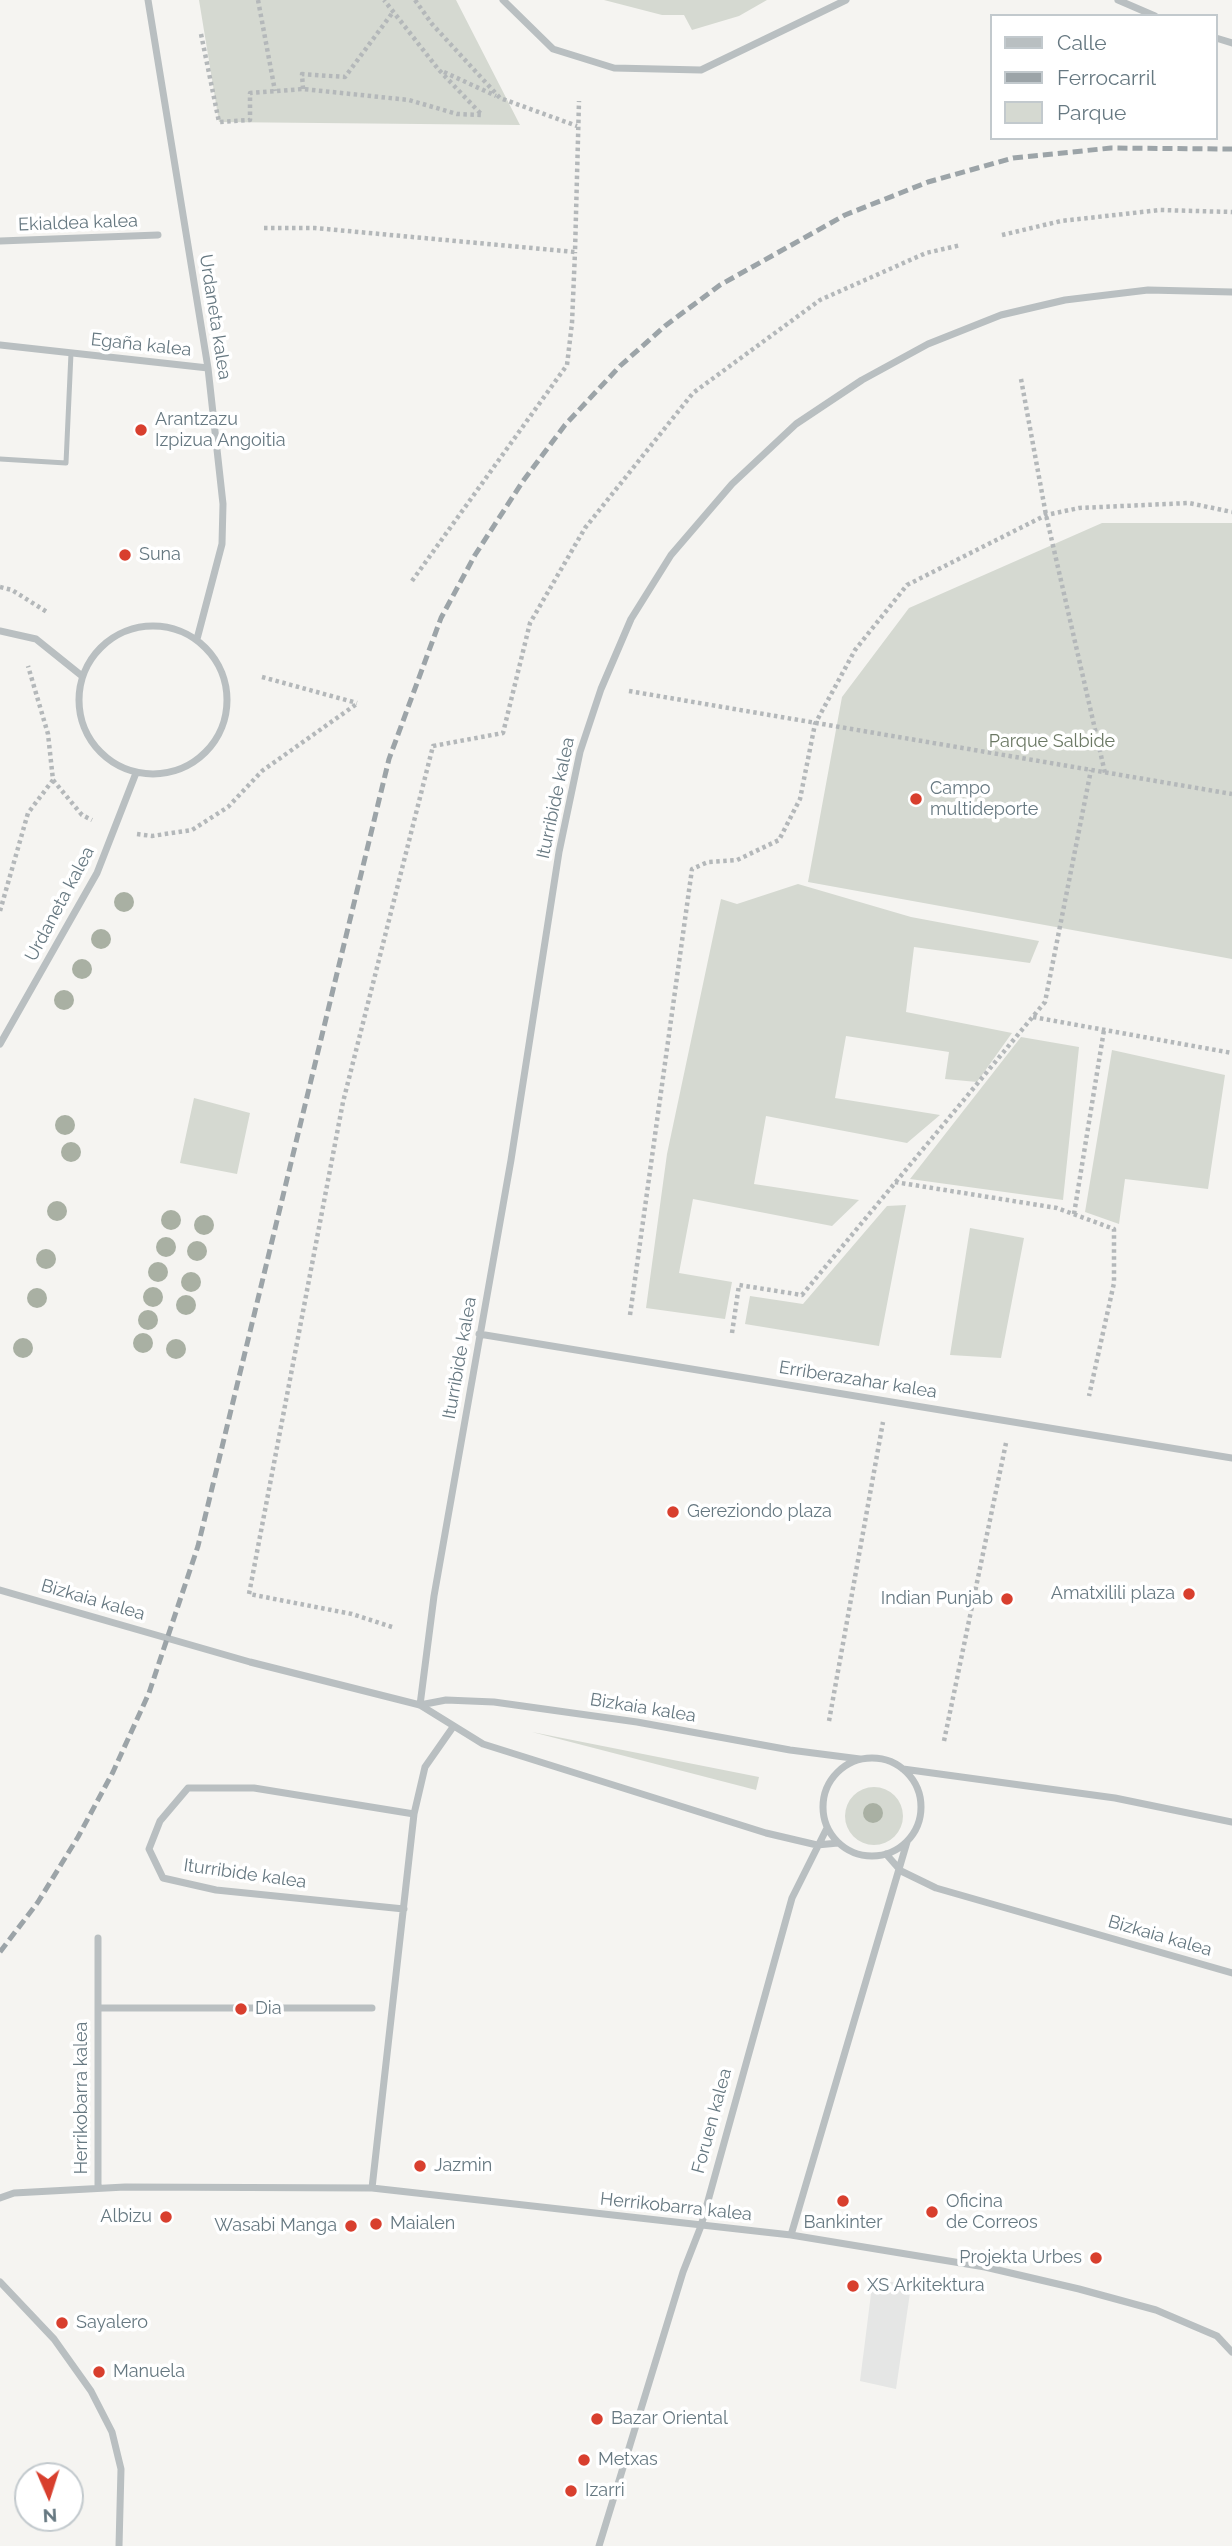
<!DOCTYPE html>
<meta charset="utf-8">
<style>
body{margin:0}
#map{position:relative;width:1232px;height:2546px;overflow:hidden;background:#f5f4f1;font-family:Raleway,sans-serif}
canvas{display:block}
.legend{position:absolute;left:990px;top:14px;width:228px;height:126px;box-sizing:border-box;background:#fff;border:2px solid #c2c9cd;margin:0;padding:9px 12px;list-style:none;font-size:21px;color:#667881}
.legend li{display:flex;align-items:center;gap:14px;height:35px}
.legend b{width:35px;border:2px solid #c2c9cd}
.north{position:absolute;left:14px;top:2462px;width:70px;height:70px;box-sizing:border-box;background:#fff;border:2px solid #c2c9cd;border-radius:50%;rotate:177deg;font-size:19px;font-weight:700;line-height:28px;text-align:center;color:#667881}
.north::after{content:'';display:block;margin:auto;width:24px;height:32px;background:#d83f2e;clip-path:polygon(50% 0,100% 100%,50% 72%,0 100%)}
</style>
<div id="map">
<canvas width="1232" height="2546"></canvas>
<ul class="legend">
<li><b style="height:9px;background:#b9bfc1"></b>Calle</li>
<li><b style="height:9px;background:#9ca4a8"></b>Ferrocarril</li>
<li><b style="height:19px;background:#d5d9d1"></b>Parque</li>
</ul>
<div class="north">N</div>
</div>
<script>
const g = document.querySelector('canvas').getContext('2d');
g.lineJoin = 'round';
function paint(path, color) { g.fillStyle = color; g.fill(path, 'evenodd'); }
const shape = rows => new Path2D(rows.map(r => 'M' + r).join(''));
function stroke(path, color, width, dash) { g.strokeStyle = color; g.lineWidth = width; g.lineCap = dash ? 'butt' : 'round'; g.setLineDash(dash || []); g.stroke(path); }
function drawText(font, color, halo, rows, align = 'center') {
  g.font = font + ' Raleway,sans-serif'; g.lineWidth = 7; g.setLineDash([]); g.textBaseline = 'middle'; g.strokeStyle = halo; g.fillStyle = color; for (const [text, x, y, turn = 0] of rows) {
    g.save(); g.translate(x, y); g.rotate((+turn || 0) * Math.PI / 180); g.textAlign = isNaN(turn) ? turn : align; if (halo) g.strokeText(text, 0, 0); g.fillText(text, 0, 0); g.restore();
  }
}
paint(shape([
 [873,2278,911,2286,896,2389,860,2381]
]), '#e5e6e5');
paint(shape([
 [199,0,456,0,520,125,219,122],
 [604,0,767,0,739,16,692,30,684,15,662,15],
 [1102,523,1232,523,1232,959,808,882,842,697,909,608],
 [798,884,911,917,1039,941,1030,963,914,947,906,1012,1012,1033,977,1082,945,1079,949,1052,846,1036,835,1098,940,1115,907,1143,766,1116,754,1184,859,1200,832,1226,693,1199,679,1273,732,1282,725,1319,646,1308,667,1154,721,899,737,904],
 [1021,1037,1079,1047,1063,1200,910,1179],
 [1112,1050,1225,1075,1208,1189,1125,1179,1119,1224,1085,1212],
 [194,1098,250,1113,237,1174,180,1163],
 [906,1205,879,1346,745,1324,750,1296,803,1304,887,1206],
 [970,1228,1024,1238,1001,1358,950,1355],
 [532,1732,759,1777,756,1790],
 '845 1816a29 29 0 1 1 58 0a29 29 0 1 1-58 0Z'
]), '#d5d9d1');
stroke(shape([
 [258,0,275,91],
 [415,0,432,24,500,98,577,126],
 [201,34,219,122,250,120,250,93,303,89,409,100,457,114,482,115,439,70,384,0],
 [444,72,496,96],
 [303,89,302,74,345,77,393,12],
 [264,228,315,228,575,252,579,101],
 [1002,235,1061,221,1160,210,1232,212],
 [1021,379,1046,515,1105,773],
 [412,581,567,365,572,323,575,252],
 [0,587,12,590,47,612],
 [262,677,357,703],
 [629,691,1232,794],
 [53,780,82,815,92,820],
 [137,834,152,836,192,830,228,807,262,771,358,703],
 [0,911,28,813,53,780,48,734,28,666],
 [1033,1017,1232,1053],
 [895,1182,1057,1208,1114,1229,1114,1283,1089,1396],
 [1074,1214,1104,1030],
 [630,1315,692,869,708,862,737,860,779,840,800,799,815,724,855,650,907,585,1046,515,1079,508,1189,503,1232,512],
 [732,1333,739,1285,802,1295,1045,1002,1091,770],
 [392,1627,352,1614,249,1594,343,1102,433,746,503,733,530,623,585,528,693,393,820,300,926,253,961,245],
 [829,1721,883,1422],
 [944,1741,1006,1443]
]), '#b4b8ba', 4.5, [3.5, 3.5]);
stroke(shape([
 [0,459,66,463,71,353]
]), '#b9bfc1', 5);
stroke(shape([
 [148,0,208,368,223,504,222,544,197,639],
 [503,0,553,49,614,68,701,70,846,0],
 [1118,0,1155,16],
 [1216,38,1232,43],
 [0,241,158,235],
 [0,345,208,368],
 '79 700a74 74 0 1 1 148 0a74 74 0 1 1-148 0Z',
 [0,631,36,639,82,676],
 [0,1044,97,873,136,773],
 [479,1334,1232,1458],
 [0,1590,250,1662,420,1705,483,1744,766,1833,817,1845,838,1843],
 [420,1705,434,1596,511,1160,559,852,580,752,601,689,631,619,671,555,732,484,796,424,862,380,928,344,1001,315,1065,300,1148,290,1232,292],
 [420,1705,446,1700,494,1702,637,1722,790,1750,860,1759],
 '823 1807a49 49 0 1 1 98 0a49 49 0 1 1-98 0Z',
 [903,1769,1115,1798,1232,1822],
 [886,1854,901,1871,936,1888,1232,1973],
 [404,1909,216,1890,163,1878,149,1849,160,1821,188,1788,254,1788,414,1814],
 [98,2008,372,2008],
 [98,2188,98,1938],
 [372,2188,414,1814,425,1767,453,1727],
 [0,2198,14,2193,125,2187,372,2188,791,2235,985,2267,1079,2289,1156,2310,1217,2336,1232,2352],
 [791,2235,907,1842],
 [0,2282,54,2339,91,2391,112,2432,121,2469,119,2546],
 [599,2546,683,2272,701,2226,792,1898,827,1828]
]), '#b9bfc1', 7);
stroke(shape([
 [0,1952,38,1902,78,1837,113,1772,149,1693,198,1546,389,759,441,618,475,555,523,481,565,425,620,366,665,326,720,285,845,215,928,182,1013,158,1111,148,1232,149]
]), '#9ca4a8', 5, [10, 5]);
g.fillStyle = '#a9b0a3';
for (const [x, y] of [
 [124,902],
 [101,939],
 [82,969],
 [64,1000],
 [65,1125],
 [71,1152],
 [57,1211],
 [171,1220],
 [204,1225],
 [166,1247],
 [197,1251],
 [46,1259],
 [158,1272],
 [191,1282],
 [153,1297],
 [37,1298],
 [186,1305],
 [148,1320],
 [143,1343],
 [23,1348],
 [176,1349],
 [873,1813]
]) { g.beginPath(); g.arc(x, y, 10, 0, 2 * Math.PI); g.fill(); }
for (const [x, y, r, color] of [
 [141,430,7,"#d83f2e"],
 [125,555,7,"#d83f2e"],
 [916,799,7,"#d83f2e"],
 [673,1512,7,"#d83f2e"],
 [1189,1594,7,"#d83f2e"],
 [1007,1599,7,"#d83f2e"],
 [241,2009,7,"#d83f2e"],
 [420,2166,7,"#d83f2e"],
 [843,2201,7,"#d83f2e"],
 [932,2212,7,"#d83f2e"],
 [166,2217,7,"#d83f2e"],
 [376,2224,7,"#d83f2e"],
 [351,2226,7,"#d83f2e"],
 [1096,2258,7,"#d83f2e"],
 [853,2286,7,"#d83f2e"],
 [62,2323,7,"#d83f2e"],
 [99,2372,7,"#d83f2e"],
 [597,2419,7,"#d83f2e"],
 [584,2460,7,"#d83f2e"],
 [571,2491,7,"#d83f2e"]
]) { const dot = new Path2D(); dot.arc(x, y, r, 0, 2 * Math.PI); g.fillStyle = color; g.fill(dot); stroke(dot, '#fff', 2.5); }
drawText('18px', '#667881', '#fff', [
 ["Ekialdea kalea",78,223,-2],
 ["Urdaneta kalea",215,317,81],
 ["Egaña kalea",141,345,6],
 ["Iturribide kalea",556,798,-78],
 ["Urdaneta kalea",60,904,-62],
 ["Iturribide kalea",460,1358,-80],
 ["Erriberazahar kalea",858,1380,9],
 ["Bizkaia kalea",93,1600,16],
 ["Bizkaia kalea",643,1708,9],
 ["Iturribide kalea",245,1874,8],
 ["Bizkaia kalea",1160,1936,16],
 ["Herrikobarra kalea",82,2098,-90],
 ["Foruen kalea",712,2121,-75],
 ["Herrikobarra kalea",676,2207,6]
]);
drawText('18px', '#667881', '#fff', [
 ["Arantzazu",155,420],
 ["Izpizua Angoitia",155,441],
 ["Suna",139,555],
 ["Campo",930,789],
 ["multideporte",930,810],
 ["Gereziondo plaza",687,1512],
 ["Amatxilili plaza",1175,1594,"right"],
 ["Indian Punjab",993,1599,"right"],
 ["Dia",255,2009],
 ["Jazmin",434,2166],
 ["Oficina",946,2202],
 ["de Correos",946,2223],
 ["Albizu",152,2217,"right"],
 ["Bankinter",843,2223,"center"],
 ["Maialen",390,2224],
 ["Wasabi Manga",337,2226,"right"],
 ["Projekta Urbes",1082,2258,"right"],
 ["XS Arkitektura",867,2286],
 ["Sayalero",76,2323],
 ["Manuela",113,2372],
 ["Bazar Oriental",611,2419],
 ["Metxas",598,2460],
 ["Izarri",585,2491]
], 'left');
drawText('18px', '#6b7864', '#fff', [
 ["Parque Salbide",1052,742]
]);
</script>
